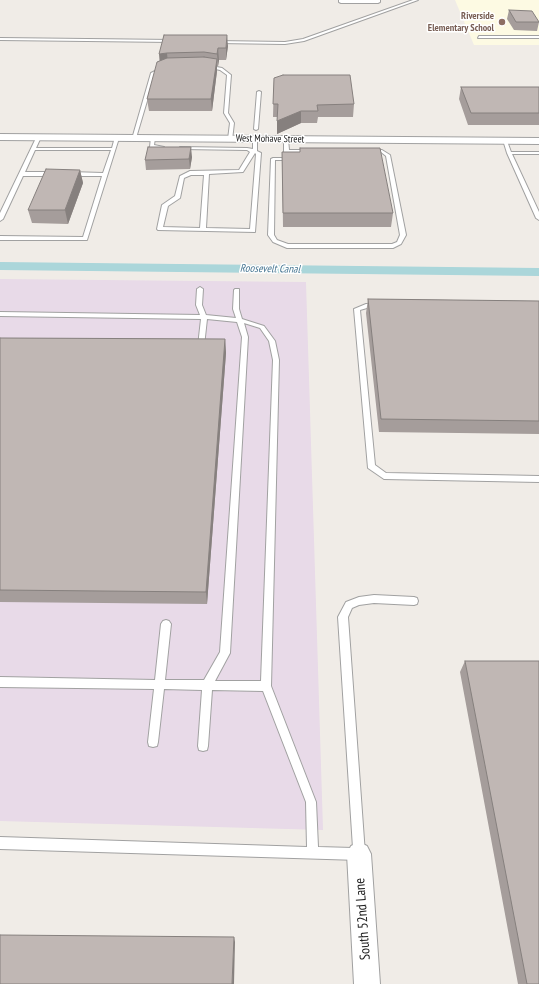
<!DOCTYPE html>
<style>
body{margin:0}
canvas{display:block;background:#f0ece7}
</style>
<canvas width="539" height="984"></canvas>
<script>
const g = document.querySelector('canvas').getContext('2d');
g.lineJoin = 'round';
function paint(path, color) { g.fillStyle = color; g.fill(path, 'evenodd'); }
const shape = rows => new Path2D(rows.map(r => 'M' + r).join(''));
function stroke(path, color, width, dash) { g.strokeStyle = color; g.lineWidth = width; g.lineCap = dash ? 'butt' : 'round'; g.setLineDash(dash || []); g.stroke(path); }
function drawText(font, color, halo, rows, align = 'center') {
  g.font = font + ' "PT Sans Narrow",sans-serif'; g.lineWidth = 3; g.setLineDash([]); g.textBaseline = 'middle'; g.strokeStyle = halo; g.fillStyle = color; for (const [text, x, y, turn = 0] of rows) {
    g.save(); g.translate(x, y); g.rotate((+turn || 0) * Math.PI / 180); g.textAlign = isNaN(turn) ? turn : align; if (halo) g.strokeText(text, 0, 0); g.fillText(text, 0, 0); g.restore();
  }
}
paint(shape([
 [0,279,306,282,323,830,0,821]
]), '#e8dae8');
paint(shape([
 [455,0,539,0,539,45,474,45]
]), '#fdfae3');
paint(shape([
 [0,262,539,268,539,276,0,270,0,262]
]), '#abd6da');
const service = shape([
 [339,0,380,0,380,2,378,3,341,3,339,2,339,0],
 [413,0,418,0,304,41,285,44,217,43,215,42,217,41,285,42,303,39,413,0],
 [479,36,539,36,539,38,478,38,479,36],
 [0,38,173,40,175,41,173,42,0,40,0,38],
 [206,65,222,68,231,75,228,113,234,123,232,140,228,139,230,123,224,113,227,75,220,70,206,67,206,65],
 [163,67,166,68,155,74,136,138,132,139,151,73,163,67],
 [259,91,261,92,258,129,256,130,254,129,257,92,259,91],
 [37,136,41,137,36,148,112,148,115,137,119,138,87,240,0,240,0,236,83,237,102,176,70,176,67,174,70,172,103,173,111,150,35,150,25,172,53,172,56,174,53,176,23,176,3,219,0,221,0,213,37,136],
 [151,137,155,138,154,145,164,147,164,149,155,149,150,147,151,137],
 [253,138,257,139,257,151,261,153,255,232,158,230,157,229,162,205,175,196,180,176,190,171,239,170,250,152,247,150,182,149,180,149,180,147,247,148,253,149,253,138],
 [255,153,256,154,250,229,206,228,209,174,243,172,255,153],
 [191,175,204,175,200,228,163,227,168,206,180,198,184,178,191,175],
 [284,138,288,139,289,150,310,150,312,151,310,152,289,152,289,160,275,160,274,235,277,240,288,244,392,244,397,242,400,235,386,156,381,152,371,152,369,151,371,150,382,150,390,155,406,235,401,244,393,248,287,248,273,242,268,235,271,159,273,158,284,158,284,138],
 [503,140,507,141,511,152,539,152,539,154,512,154,539,212,539,220,536,218,507,153,503,140],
 [200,287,203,289,202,305,206,315,236,318,233,309,234,290,235,289,239,289,239,309,242,319,264,326,275,341,279,360,271,686,316,802,318,847,353,848,338,617,346,602,359,597,374,595,414,597,417,598,418,601,417,604,414,605,374,603,359,605,352,608,348,617,365,854,363,858,359,860,0,849,0,837,307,847,306,802,263,691,212,690,208,746,207,750,203,751,199,750,198,746,202,690,164,689,158,742,157,746,153,747,149,746,148,742,154,689,0,687,0,677,155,680,161,624,163,621,166,620,169,621,171,624,165,680,204,680,220,652,242,337,237,322,207,319,204,346,201,348,198,346,201,319,0,316,0,312,200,315,196,305,197,289,200,287],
 [244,323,260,328,269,341,273,360,261,681,215,681,230,653,248,337,244,323],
 [366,304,377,304,380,306,377,308,367,308,360,310,375,465,386,473,539,476,539,482,384,479,368,468,354,309,366,304]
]);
const minor = shape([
 [0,134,539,138,539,144,0,140,0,134],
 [359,842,367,846,371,854,380,984,354,984,347,854,351,846,359,842]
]);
stroke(service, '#a1a1a1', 2);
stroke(minor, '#a1a1a1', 2);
paint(service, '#fff');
paint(minor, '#fff');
paint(shape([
 [509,10,539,22,537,31,514,30,507,19],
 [164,35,228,46,226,60,219,60,218,66,217,66,217,71,212,111,149,111,147,99,160,61],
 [274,78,354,104,353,117,318,117,317,123,301,123,277,134,277,117,273,117],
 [461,87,539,87,539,125,468,125,459,99],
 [282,152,393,213,391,227,283,227],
 [192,157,190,169,146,170,145,160],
 [80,170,83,183,68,224,32,223,28,210],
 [368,299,539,301,539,434,379,432,366,313],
 [0,338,225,339,226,353,207,604,0,602],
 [465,661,539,984,518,984,460,672]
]), '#a59d9b');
paint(shape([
 [227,35,228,46,226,60,226,48],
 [218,48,219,60,218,66,217,54],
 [167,53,168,64,160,66,159,54],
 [217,59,217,71,212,111,211,99],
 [301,111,301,123,277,134,277,121],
 [191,147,192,157,190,169,189,159],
 [80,170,83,183,68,224,65,210],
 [225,339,226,353,207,604,206,592],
 [234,937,235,942,234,984,232,984]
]), '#86807e');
const building = shape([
 [509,10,532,11,539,22,516,22,509,10],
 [164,35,227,35,226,48,218,48,217,54,204,52,167,53,159,54,164,35],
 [204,57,217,59,211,99,147,99,157,62,167,58,204,57],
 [283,75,350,75,354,104,317,105,318,111,301,111,277,121,278,104,273,104,274,78,283,75],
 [461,87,539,87,539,113,471,113,461,87],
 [148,147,191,147,189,159,145,160,148,147],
 [300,148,380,148,393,213,283,213,282,152,300,152,300,148],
 [46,169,80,170,65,210,28,210,46,169],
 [368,299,539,301,539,421,381,419,368,299],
 [0,338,225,339,206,592,0,590,0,338],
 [465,661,539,661,539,984,527,984,465,661],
 [0,935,234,937,232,984,0,984,0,935]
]);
paint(building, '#c0b7b4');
stroke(building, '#86807e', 1);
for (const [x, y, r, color] of [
 [502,22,4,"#8d6e63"]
]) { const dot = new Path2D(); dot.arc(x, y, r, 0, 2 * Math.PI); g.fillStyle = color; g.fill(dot); stroke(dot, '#fff', 1.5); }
drawText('bold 10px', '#785e54', '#fff', [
 ["Riverside",494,16],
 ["Elementary School",494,28]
], 'right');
drawText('10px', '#202020', '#fff', [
 ["West Mohave Street",270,139,1]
]);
drawText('italic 11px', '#487793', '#fff', [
 ["Roosevelt Canal",270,269,1]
]);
drawText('14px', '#202020', '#fff', [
 ["South 52nd Lane",363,919,-94]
]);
</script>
